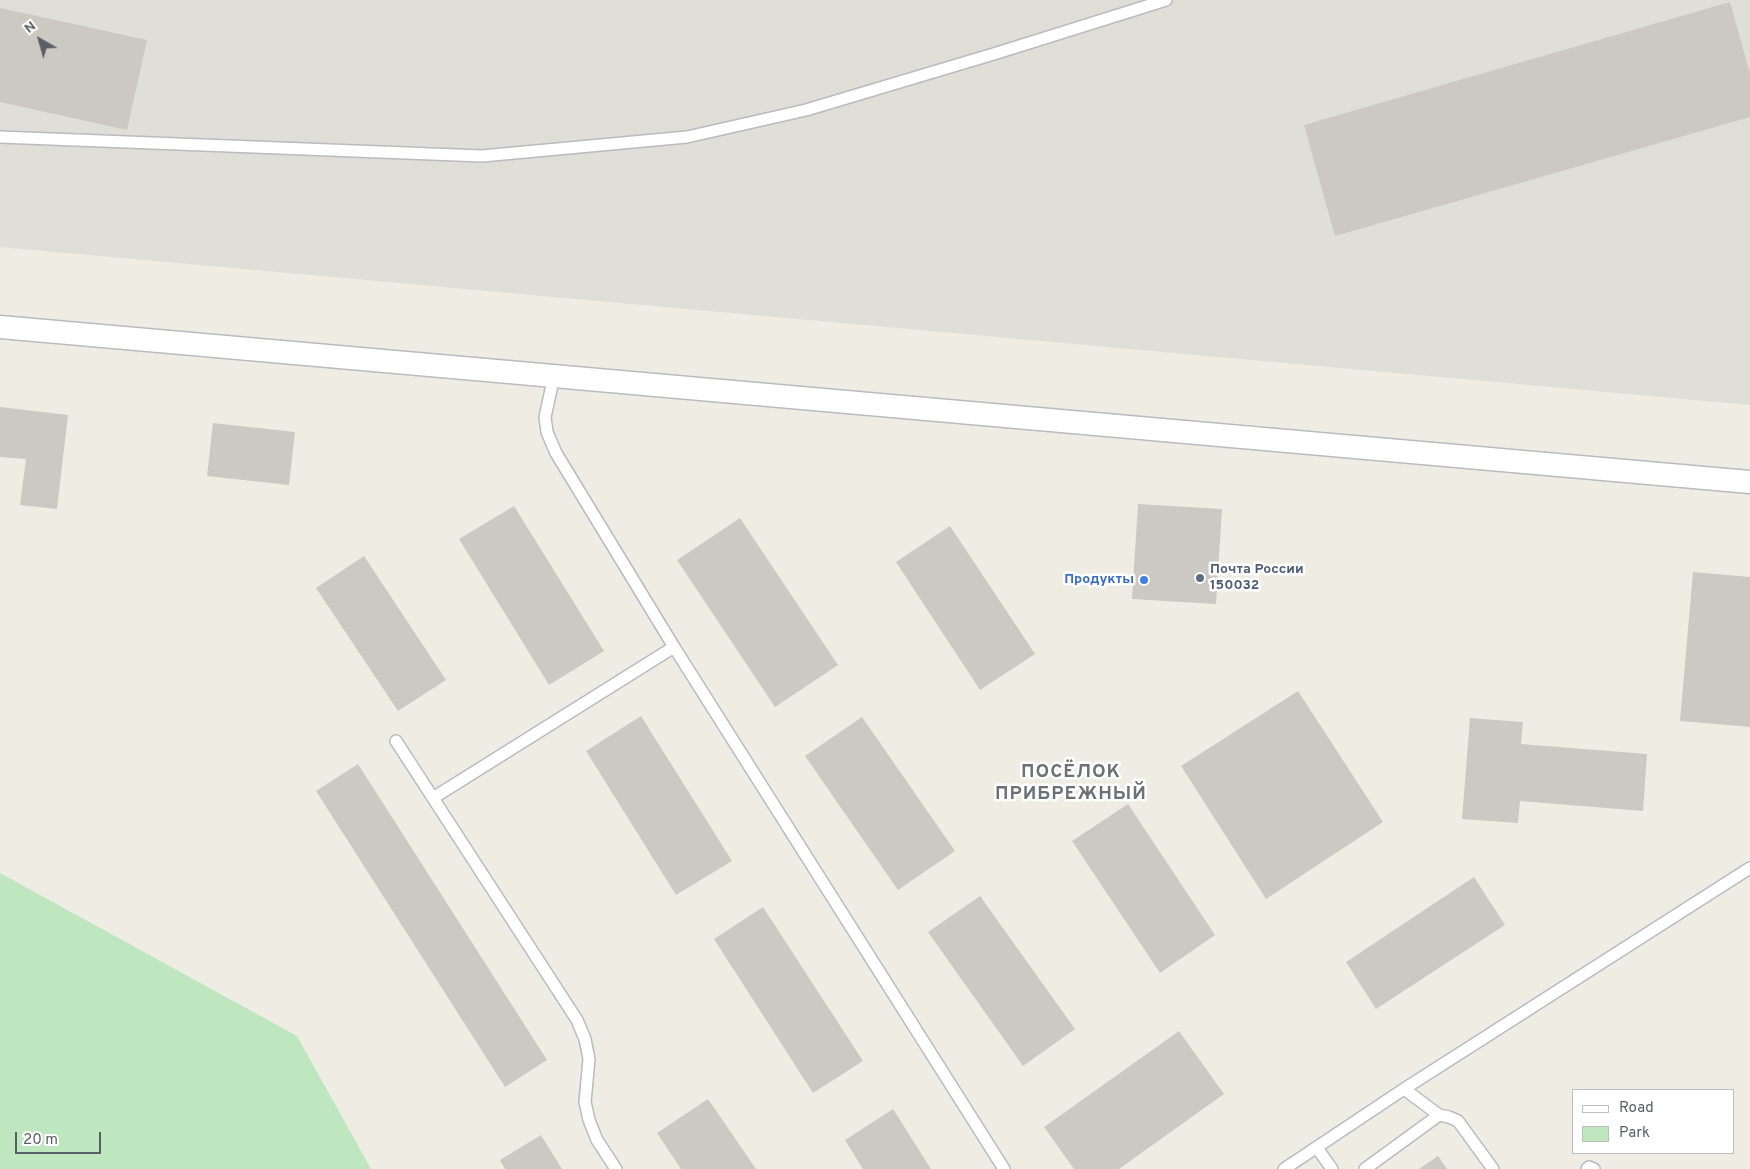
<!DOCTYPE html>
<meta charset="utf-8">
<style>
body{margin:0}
#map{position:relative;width:1750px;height:1169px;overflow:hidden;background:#efede3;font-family:Overpass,sans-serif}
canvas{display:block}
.legend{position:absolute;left:1572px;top:1089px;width:162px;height:65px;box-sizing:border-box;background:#fff;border:1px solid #bdbfc1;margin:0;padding:6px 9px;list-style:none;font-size:15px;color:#5b5f64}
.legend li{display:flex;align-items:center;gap:10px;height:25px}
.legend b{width:25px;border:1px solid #bdbfc1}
.north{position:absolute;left:15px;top:15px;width:50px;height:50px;-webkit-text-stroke:4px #fff;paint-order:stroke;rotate:322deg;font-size:14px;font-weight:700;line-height:20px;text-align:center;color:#5b5f64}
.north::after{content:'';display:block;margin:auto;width:18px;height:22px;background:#5b5f64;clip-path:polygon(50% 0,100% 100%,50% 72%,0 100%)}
.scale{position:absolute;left:15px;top:1132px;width:86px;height:22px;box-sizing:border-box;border:2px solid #5b5f64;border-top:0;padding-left:6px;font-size:15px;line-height:18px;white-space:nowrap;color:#5b5f64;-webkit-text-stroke:4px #fff;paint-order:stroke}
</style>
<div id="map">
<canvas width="1750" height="1169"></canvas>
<ul class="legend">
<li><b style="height:6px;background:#fff"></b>Road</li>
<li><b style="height:14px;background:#bee7c0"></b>Park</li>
</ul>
<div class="north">N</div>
<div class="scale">20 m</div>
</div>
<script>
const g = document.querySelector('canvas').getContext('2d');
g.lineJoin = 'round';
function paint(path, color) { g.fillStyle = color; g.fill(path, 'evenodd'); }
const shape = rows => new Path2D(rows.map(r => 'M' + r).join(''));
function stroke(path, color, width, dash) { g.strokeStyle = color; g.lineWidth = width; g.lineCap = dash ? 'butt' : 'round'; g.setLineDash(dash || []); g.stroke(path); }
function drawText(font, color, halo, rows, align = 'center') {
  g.font = font + ' Overpass,sans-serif'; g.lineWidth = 5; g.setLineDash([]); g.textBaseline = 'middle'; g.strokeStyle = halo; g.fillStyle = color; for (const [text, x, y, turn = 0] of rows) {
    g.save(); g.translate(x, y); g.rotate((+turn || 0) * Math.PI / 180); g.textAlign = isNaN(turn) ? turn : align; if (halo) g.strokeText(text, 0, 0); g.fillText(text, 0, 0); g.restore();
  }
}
paint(shape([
 [0,0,1750,0,1750,405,0,247]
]), '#dfded7');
paint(shape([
 [0,873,297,1036,371,1169,0,1169]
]), '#bee7c0');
paint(shape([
 [1730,2,1750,74,1750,117,1335,236,1304,125],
 [0,8,147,40,127,130,0,102],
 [0,407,68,415,57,509,20,505,26,459,0,457],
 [213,423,295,432,289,485,207,476],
 [1138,504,1222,509,1216,604,1132,599],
 [514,506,604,651,549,685,459,539],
 [740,518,838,665,775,707,677,560],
 [950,526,1035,654,980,690,896,562],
 [364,556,446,680,398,711,316,588],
 [1693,572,1750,577,1750,727,1680,721],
 [1298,691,1383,822,1266,899,1181,766],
 [641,716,732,861,676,895,586,751],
 [862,717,955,851,898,890,805,756],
 [1470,718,1523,722,1521,744,1647,754,1643,811,1520,801,1518,823,1462,819],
 [358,764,547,1060,505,1087,316,791],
 [1128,804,1215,935,1160,973,1072,841],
 [1474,877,1505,925,1376,1009,1346,962],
 [980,896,1075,1029,1023,1066,928,932],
 [763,907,863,1061,813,1093,714,939],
 [1179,1031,1224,1094,1119,1169,1074,1169,1044,1127],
 [708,1099,756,1169,681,1169,657,1133],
 [893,1109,931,1169,863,1169,845,1140],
 [541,1135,562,1169,505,1169,500,1160],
 [1438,1156,1447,1169,1419,1169]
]), '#cbc9c2');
const service = shape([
 [0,137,482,156,687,137,806,110,997,53,1166,0],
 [554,376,545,417,547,432,556,453,674,647],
 [396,741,577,1020,585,1039,589,1059,585,1102,589,1120,597,1140,616,1169],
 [433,798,674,647,1004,1169],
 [1404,1089,1439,1115,1449,1117,1458,1121,1493,1169],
 [1317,1148,1332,1169],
 [1284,1169,1404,1089,1750,868],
 [1365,1169,1439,1115],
 [1587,1169,1589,1167,1594,1169]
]);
const minor = shape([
 [0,327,1750,482]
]);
stroke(service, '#b8bbc0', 14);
stroke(minor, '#b8bbc0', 25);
stroke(service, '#fff', 11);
stroke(minor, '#fff', 22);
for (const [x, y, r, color] of [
 [1200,578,5,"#5c6f8a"],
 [1144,580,5,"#3f7fe0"]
]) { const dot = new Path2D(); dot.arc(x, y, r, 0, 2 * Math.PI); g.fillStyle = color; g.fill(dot); stroke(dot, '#fff', 2); }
drawText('bold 14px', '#4e5e75', '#fff', [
 ["Почта России",1210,570],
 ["150032",1210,586]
], 'left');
drawText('bold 14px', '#366cbe', '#fff', [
 ["Продукты",1134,580]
], 'right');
g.letterSpacing = '1px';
drawText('bold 19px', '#6c7176', '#fff', [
 ["ПОСЁЛОК",1071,773],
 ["ПРИБРЕЖНЫЙ",1071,795]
]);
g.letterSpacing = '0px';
</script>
